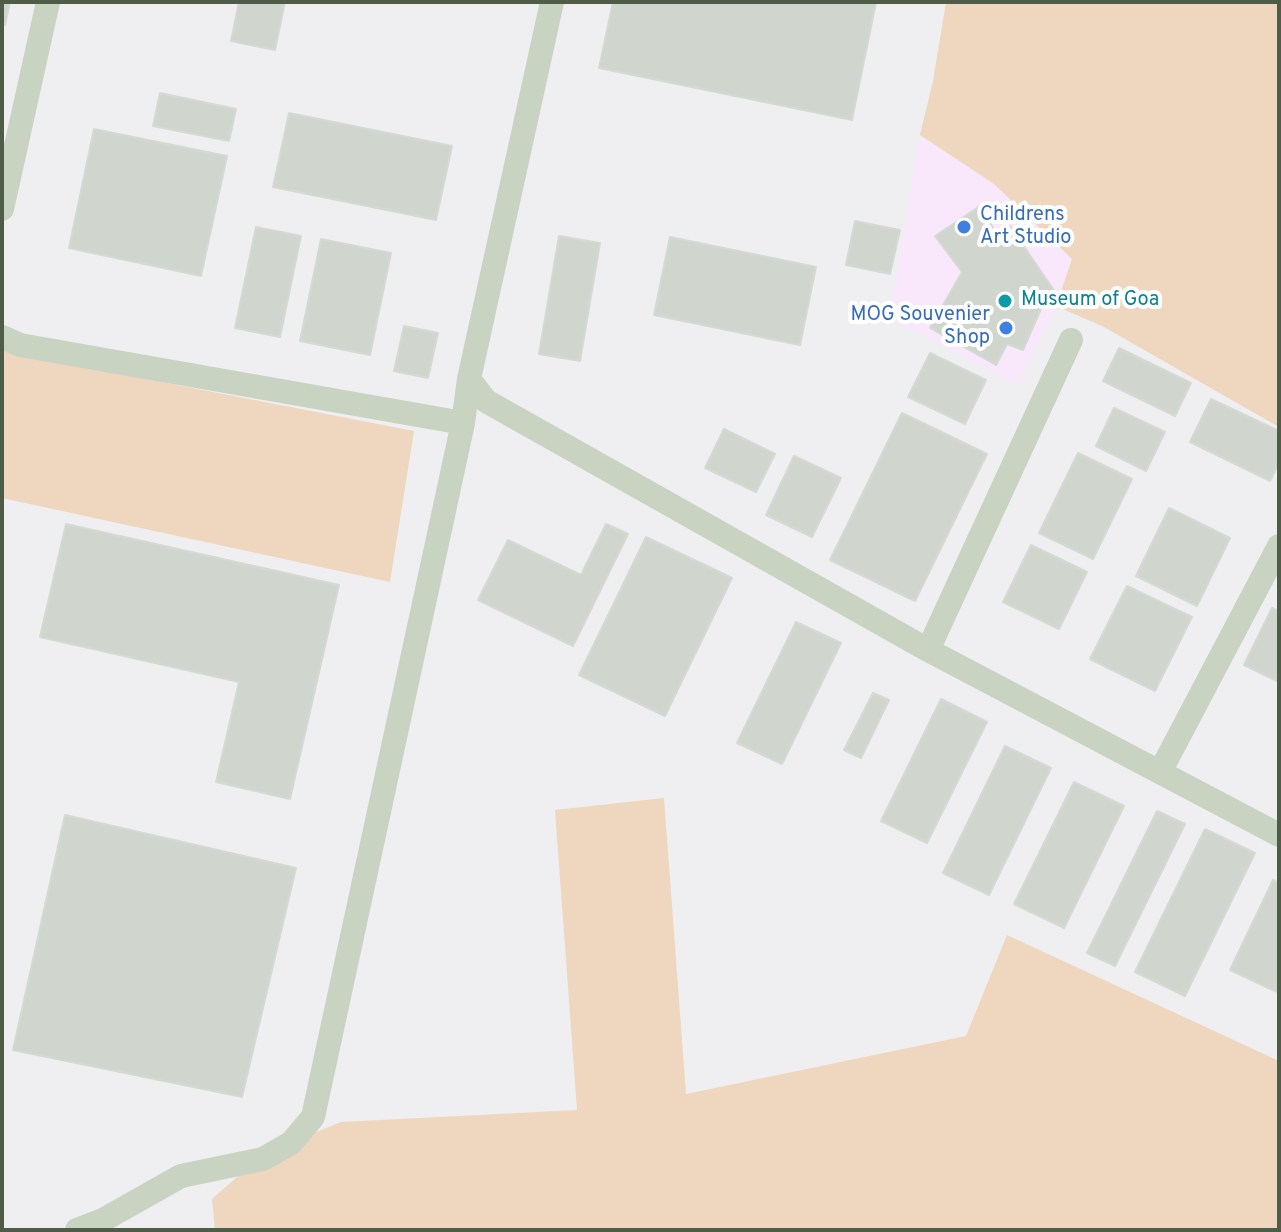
<!DOCTYPE html>
<style>
body{margin:0}
#map{position:relative;width:1281px;height:1232px;overflow:hidden;background:#efeef1;font-family:Overpass,sans-serif}
canvas{display:block}
.frame{position:absolute;inset:0;border:4px solid #4f5c47;pointer-events:none}
</style>
<div id="map">
<canvas width="1281" height="1232"></canvas>
<div class="frame"></div>
</div>
<script>
const g = document.querySelector('canvas').getContext('2d');
g.lineJoin = 'round';
function paint(path, color) { g.fillStyle = color; g.fill(path, 'evenodd'); }
const shape = rows => new Path2D(rows.map(r => 'M' + r).join(''));
function stroke(path, color, width, dash) { g.strokeStyle = color; g.lineWidth = width; g.lineCap = dash ? 'butt' : 'round'; g.setLineDash(dash || []); g.stroke(path); }
function drawText(font, color, halo, rows, align = 'center') {
  g.font = font + ' Overpass,sans-serif'; g.lineWidth = 8; g.setLineDash([]); g.textBaseline = 'middle'; g.strokeStyle = halo; g.fillStyle = color; for (const [text, x, y, turn = 0] of rows) {
    g.save(); g.translate(x, y); g.rotate((+turn || 0) * Math.PI / 180); g.textAlign = isNaN(turn) ? turn : align; if (halo) g.strokeText(text, 0, 0); g.fillText(text, 0, 0); g.restore();
  }
}
paint(shape([
 [920,135,994,184,1072,260,1056,306,1018,385,890,318]
]), '#f9e8fb');
paint(shape([
 [946,2,1279,2,1279,427,1104,327,1056,306,1072,259,994,184,920,135,933,81],
 [2,351,414,431,390,582,2,498],
 [664,798,686,1094,966,1036,1007,935,1279,1061,1279,1230,215,1230,212,1199,264,1153,341,1122,577,1110,555,810]
]), '#eed7be');
const building = shape([
 [2,2,10,2,5,25,2,25,2,2],
 [239,2,285,2,275,50,231,41,239,2],
 [613,2,876,2,852,120,599,68,613,2],
 [160,93,236,109,229,141,153,126,160,93],
 [289,113,452,146,436,220,273,187,289,113],
 [94,129,227,156,201,276,69,248,94,129],
 [980,206,1000,240,1010,226,1057,295,1044,302,1023,350,1007,344,996,365,930,328,962,272,935,236,980,206],
 [855,221,900,230,890,274,846,265,855,221],
 [256,227,301,236,280,337,235,328,256,227],
 [559,236,600,243,580,361,539,354,559,236],
 [670,237,816,267,800,345,654,315,670,237],
 [321,239,391,253,370,355,300,341,321,239],
 [404,326,438,333,428,378,394,371,404,326],
 [1119,348,1191,383,1175,416,1103,381,1119,348],
 [930,353,986,380,965,424,908,397,930,353],
 [1211,399,1279,431,1279,463,1270,481,1190,442,1211,399],
 [1114,408,1165,432,1146,471,1096,446,1114,408],
 [902,413,987,454,915,601,830,560,902,413],
 [724,429,775,454,756,492,705,468,724,429],
 [1078,453,1132,479,1093,559,1039,533,1078,453],
 [794,456,841,478,812,537,766,515,794,456],
 [1169,508,1230,538,1197,606,1136,576,1169,508],
 [66,524,339,585,290,799,216,782,239,682,40,637,66,524],
 [606,524,628,534,573,646,478,600,508,540,581,575,606,524],
 [646,537,732,578,665,716,579,675,646,537],
 [1031,545,1087,572,1059,629,1003,602,1031,545],
 [1127,586,1192,617,1155,691,1090,659,1127,586],
 [1272,608,1279,611,1279,682,1244,665,1272,608],
 [796,622,841,643,782,764,737,743,796,622],
 [873,693,889,700,861,758,844,750,873,693],
 [941,699,987,722,927,843,881,821,941,699],
 [1005,746,1051,768,989,895,943,873,1005,746],
 [1074,782,1124,806,1064,928,1014,904,1074,782],
 [1157,811,1185,824,1115,966,1087,953,1157,811],
 [65,815,296,868,242,1097,13,1050,65,815],
 [1205,829,1255,853,1185,996,1135,972,1205,829],
 [1273,880,1279,883,1279,993,1230,970,1273,880]
]);
paint(building, '#d0d6cd');
stroke(building, '#d4dad3', 2);
stroke(shape([
 [2,209,48,2],
 [2,337,20,345,463,423],
 [469,379,486,401,928,650,1279,835],
 [928,650,1071,340],
 [1160,772,1279,546],
 [77,1230,103,1220,181,1176,263,1159,291,1143,313,1117,463,423,469,379,552,2]
]), '#c9d3c2', 24);
for (const [x, y, r, color] of [
 [964,227,8,"#3f7fe0"],
 [1005,301,8,"#0f9aa8"],
 [1006,328,8,"#3f7fe0"]
]) { const dot = new Path2D(); dot.arc(x, y, r, 0, 2 * Math.PI); g.fillStyle = color; g.fill(dot); stroke(dot, '#fff', 3); }
drawText('20px', '#366cbe', '#fff', [
 ["Childrens",980,216],
 ["Art Studio",980,239],
 ["MOG Souvenier",990,316,"right"],
 ["Shop",990,339,"right"]
], 'left');
drawText('20px', '#0d838f', '#fff', [
 ["Museum of Goa",1021,301]
], 'left');
</script>
